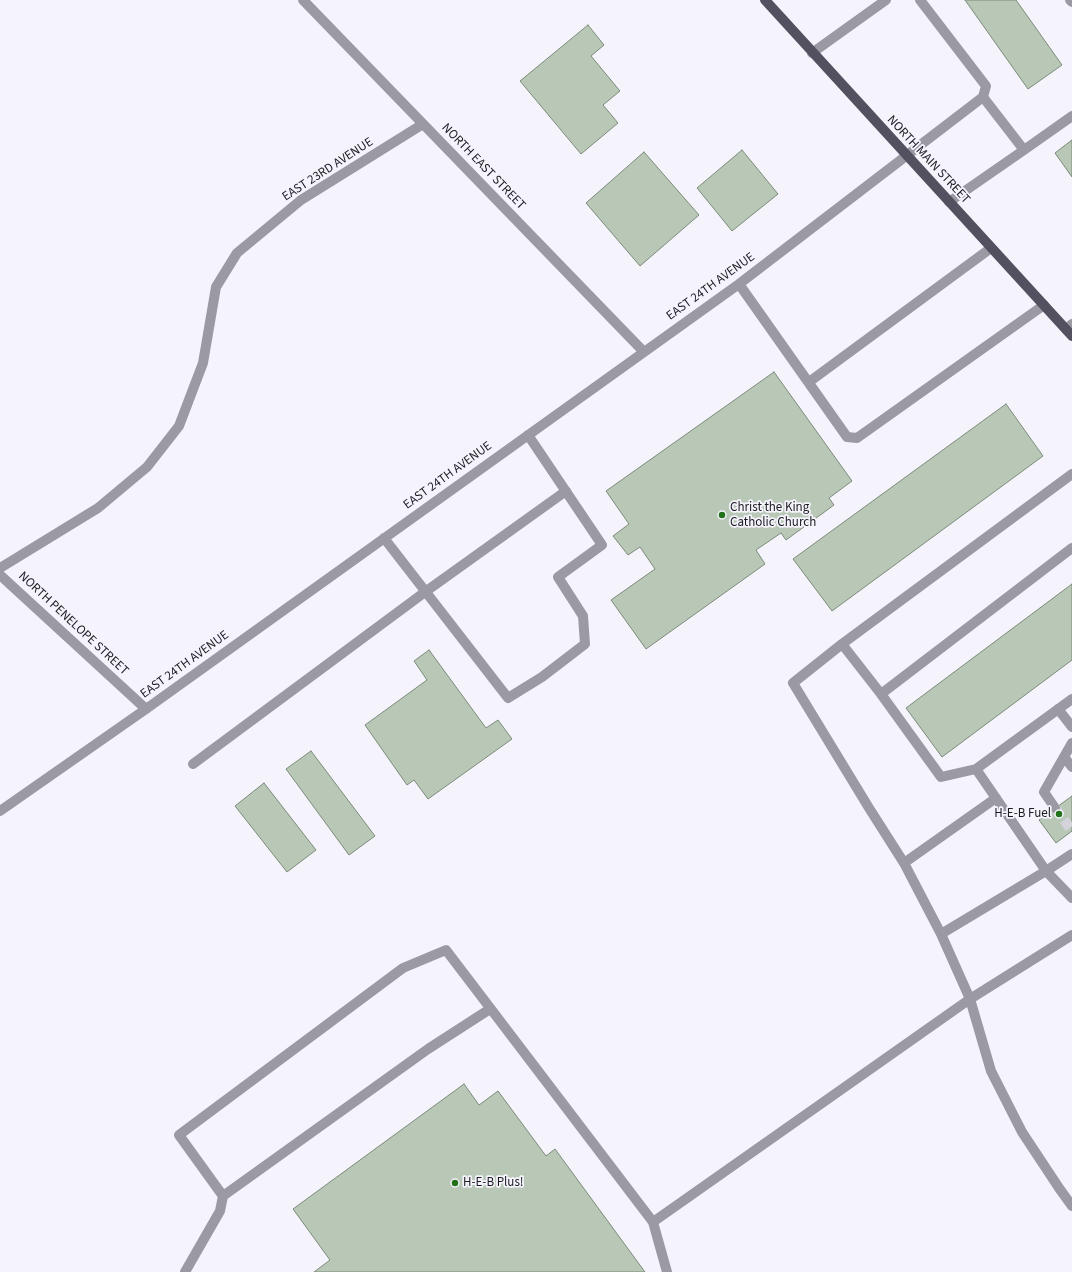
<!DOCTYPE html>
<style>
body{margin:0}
canvas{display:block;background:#f5f4fd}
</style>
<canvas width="1072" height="1272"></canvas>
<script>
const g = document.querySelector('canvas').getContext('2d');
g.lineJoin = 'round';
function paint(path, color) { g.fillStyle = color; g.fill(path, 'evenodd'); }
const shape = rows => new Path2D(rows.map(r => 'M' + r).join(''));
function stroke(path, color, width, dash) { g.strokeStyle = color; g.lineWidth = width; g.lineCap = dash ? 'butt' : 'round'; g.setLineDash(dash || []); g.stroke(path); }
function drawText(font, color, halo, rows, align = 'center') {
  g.font = font + ' "Source Sans 3",sans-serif'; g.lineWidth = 3.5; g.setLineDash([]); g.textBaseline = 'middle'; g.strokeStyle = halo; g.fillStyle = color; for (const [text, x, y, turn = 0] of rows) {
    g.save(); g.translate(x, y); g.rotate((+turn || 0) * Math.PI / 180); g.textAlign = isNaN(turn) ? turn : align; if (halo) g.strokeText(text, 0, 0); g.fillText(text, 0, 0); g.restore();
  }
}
const building = shape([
 [965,0,1016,0,1062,65,1028,89,965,0],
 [588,25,604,45,591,56,620,91,603,105,618,123,581,154,520,81,588,25],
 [1072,140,1072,177,1055,153,1072,140],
 [742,150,778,194,732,231,697,188,742,150],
 [644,152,699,215,640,266,586,203,644,152],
 [774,372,852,481,829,498,834,505,786,540,781,533,756,550,765,564,646,649,611,600,655,569,640,547,628,555,613,536,629,524,606,491,774,372],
 [1006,404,1043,456,832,611,793,559,1006,404],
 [1072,584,1072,660,942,757,906,708,1072,584],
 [429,650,486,728,498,720,512,739,428,799,414,780,407,785,365,725,427,680,414,661,429,650],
 [311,751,375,836,349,855,286,769,311,751],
 [264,783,316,850,287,872,235,806,264,783],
 [1072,796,1072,831,1056,843,1039,820,1072,796],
 [464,1084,479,1105,498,1091,546,1156,555,1149,645,1272,314,1272,330,1260,293,1209,464,1084]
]);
paint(building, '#b9c8b6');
stroke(building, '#7c8a7a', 1);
stroke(shape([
 [1055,808,1072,831]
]), '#d4d3dc', 10, [10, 5]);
stroke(shape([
 [303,0,644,352],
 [1070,0,1072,2],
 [812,53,886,0],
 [983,97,1024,150],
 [949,202,1024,150,1072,116],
 [739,284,847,437,857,438,1044,305],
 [1066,329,1072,324],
 [809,382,991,248],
 [1072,474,842,644,793,683,869,808,904,863,941,934,970,999,991,1071,1022,1132,1059,1188,1072,1206],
 [384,538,508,698,542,677,585,644,583,616,558,577,602,545,528,435],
 [0,568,98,508,147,467,179,426,203,363,216,287,237,253,301,200,423,124],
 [0,575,146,709],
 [842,644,881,694,941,777,976,769,1072,699],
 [881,694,1072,548],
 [1058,709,1072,727],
 [1064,757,1072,767],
 [193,764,425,592,566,491],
 [1055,808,1044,792,1072,743],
 [0,811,146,709,739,284,983,97,986,86,920,0],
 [1072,854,1046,871,1072,898],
 [904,863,996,798],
 [941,934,1046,871,976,769],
 [223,1196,428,1049,490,1009],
 [653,1222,667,1272],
 [185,1272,220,1211,223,1196,179,1135,403,968,446,950,653,1222,970,999,1072,935]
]), '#9b9aa3', 10);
stroke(shape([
 [765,0,1072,336]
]), '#535160', 10);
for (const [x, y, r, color] of [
 [722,515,4,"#237118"],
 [1059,814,4,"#237118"],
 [455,1183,4,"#237118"]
]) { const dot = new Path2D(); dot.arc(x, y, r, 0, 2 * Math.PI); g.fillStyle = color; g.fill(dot); stroke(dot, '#f5f4fd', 1.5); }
drawText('13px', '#1c1b22', '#f5f4fd', [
 ["NORTH MAIN STREET",928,160,47],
 ["NORTH EAST STREET",483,167,46],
 ["EAST 23RD AVENUE",328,170,-33],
 ["EAST 24TH AVENUE",711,287,-36],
 ["EAST 24TH AVENUE",448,476,-36],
 ["NORTH PENELOPE STREET",73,624,43],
 ["EAST 24TH AVENUE",185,665,-36]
]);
drawText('13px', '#1c1b22', '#f5f4fd', [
 ["Christ the King",730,508],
 ["Catholic Church",730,523],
 ["H-E-B Fuel",1051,814,"right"],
 ["H-E-B Plus!",463,1183]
], 'left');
</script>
